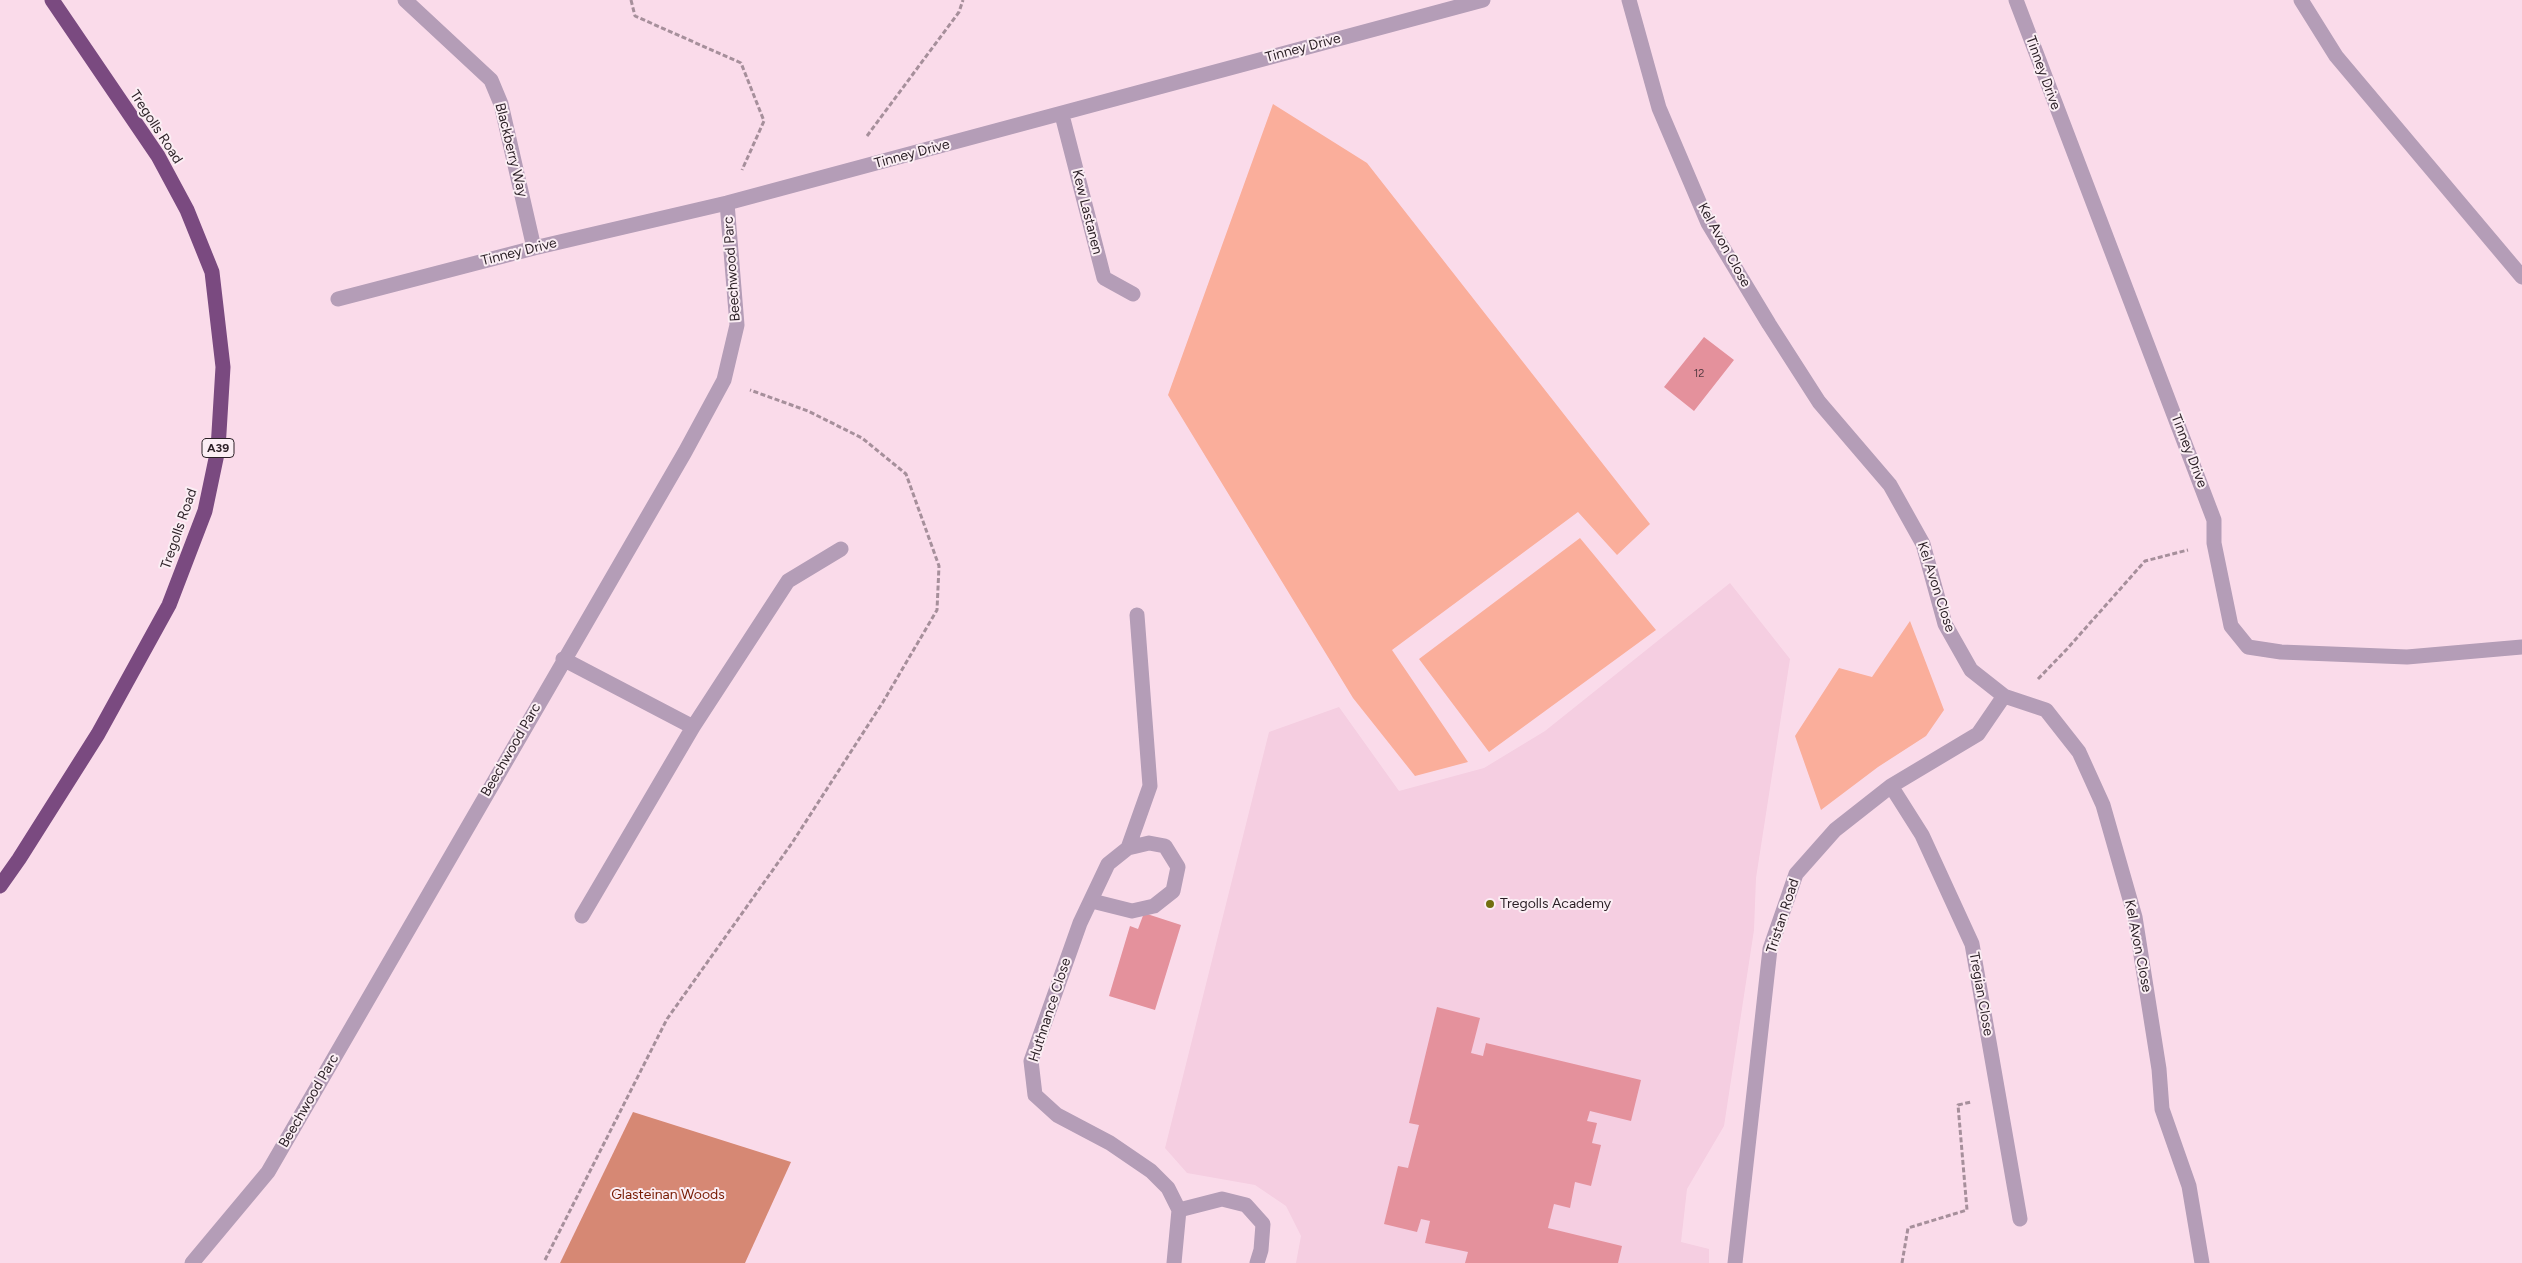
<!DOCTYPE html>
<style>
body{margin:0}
canvas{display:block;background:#fadbea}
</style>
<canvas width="2522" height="1263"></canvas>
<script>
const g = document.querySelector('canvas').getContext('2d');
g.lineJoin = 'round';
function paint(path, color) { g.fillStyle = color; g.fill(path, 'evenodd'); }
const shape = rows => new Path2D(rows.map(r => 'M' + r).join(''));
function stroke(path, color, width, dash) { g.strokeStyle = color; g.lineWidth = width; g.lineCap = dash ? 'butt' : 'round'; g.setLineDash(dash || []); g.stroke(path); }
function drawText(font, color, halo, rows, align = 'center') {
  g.font = font + ' Figtree,sans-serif'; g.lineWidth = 4; g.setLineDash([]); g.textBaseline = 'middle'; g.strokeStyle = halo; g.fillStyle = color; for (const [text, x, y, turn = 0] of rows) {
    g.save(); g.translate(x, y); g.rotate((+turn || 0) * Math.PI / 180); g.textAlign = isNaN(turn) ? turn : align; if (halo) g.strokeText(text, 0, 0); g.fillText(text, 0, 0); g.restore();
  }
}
paint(shape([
 [1730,583,1790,659,1756,878,1754,930,1724,1126,1687,1189,1681,1242,1709,1249,1709,1263,1296,1263,1301,1236,1286,1206,1255,1185,1187,1173,1165,1148,1269,732,1339,707,1399,791,1484,768,1545,731]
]), '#f5cee1');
paint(shape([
 [1273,104,1367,163,1650,524,1617,555,1578,512,1392,650,1468,762,1415,776,1353,698,1168,395],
 [1580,538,1656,630,1489,752,1419,659],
 [1910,621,1944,710,1926,736,1878,767,1821,810,1795,736,1839,668,1872,677]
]), '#faae9b');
paint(shape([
 [633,1112,791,1162,745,1263,560,1263]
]), '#d68874');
paint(shape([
 [1704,337,1734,360,1694,411,1664,387],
 [1144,913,1181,925,1155,1010,1109,996,1130,926,1138,929],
 [1437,1007,1480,1018,1471,1053,1483,1056,1486,1043,1641,1080,1631,1121,1590,1111,1587,1121,1597,1123,1592,1143,1601,1145,1591,1186,1575,1182,1570,1208,1554,1204,1548,1228,1622,1246,1618,1263,1465,1263,1468,1252,1425,1243,1430,1221,1421,1219,1417,1232,1384,1224,1398,1166,1408,1168,1419,1125,1409,1123]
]), '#e4919c');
stroke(shape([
 [631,0,635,16,741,63,764,121,742,170],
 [867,136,959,12,963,0],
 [2038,679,2067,649,2145,561,2188,550],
 [545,1260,667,1019,792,843,883,702,937,610,939,566,906,474,862,438,808,411,750,390],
 [1902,1263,1908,1228,1967,1210,1958,1105,1971,1102]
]), '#a68f9b', 3, [5, 2.5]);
stroke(shape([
 [405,0,491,80,501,104,534,248],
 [1629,0,1659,108,1708,223,1769,324,1819,402,1890,485,1923,544,1945,624,1971,670,2004,696,2046,710,2079,752,2103,805,2135,917,2159,1069,2162,1109,2189,1186,2202,1263],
 [2016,0,2214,520,2214,543,2231,626,2248,647,2281,652,2407,657,2522,647],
 [2301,0,2336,56,2522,277],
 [1062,115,1104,278,1133,294],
 [338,299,534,248,727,203,1483,0],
 [563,659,693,727,582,916],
 [693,727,788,581,841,549],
 [1891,786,1922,835,1972,944,2020,1219],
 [1128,848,1150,786,1137,615],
 [1092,901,1132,911,1154,906,1173,891,1178,867,1165,846,1149,843,1128,848,1108,864,1080,923,1031,1061,1035,1095,1057,1115,1110,1143,1151,1171,1168,1188,1179,1210,1174,1263],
 [1179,1210,1222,1199,1246,1205,1263,1224,1261,1250,1257,1263],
 [192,1263,268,1172,685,452,724,380,737,325,727,203],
 [1735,1263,1770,949,1796,874,1835,830,1891,786,1978,734,2004,696]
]), '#b49db7', 15);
stroke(shape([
 [0,886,19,859,98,734,169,605,205,511,218,449,223,367,212,272,187,210,158,156,52,0]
]), '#7a4a80', 15);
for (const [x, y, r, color] of [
 [1490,904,5,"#726f0f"]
]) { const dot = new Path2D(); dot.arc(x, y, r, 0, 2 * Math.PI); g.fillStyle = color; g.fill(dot); stroke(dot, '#fbeef4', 2); }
drawText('11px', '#583c43', null, [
 ["12",1699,374]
]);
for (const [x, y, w] of [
 [218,448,32]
]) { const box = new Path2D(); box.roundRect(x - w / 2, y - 9.5, w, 19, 4); g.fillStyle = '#fbeef4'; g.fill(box); stroke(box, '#2a1f25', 1); }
drawText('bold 12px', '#2a1f25', null, [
 ["A39",218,448]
]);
drawText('14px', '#2a1f25', '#fbeef4', [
 ["Tinney Drive",1303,48,-15],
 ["Tinney Drive",2043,73,70],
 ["Tregolls Road",156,127,57],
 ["Blackberry Way",511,150,76],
 ["Tinney Drive",912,154,-15],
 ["Kew Lastanen",1087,212,76],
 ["Kel Avon Close",1724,245,61],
 ["Tinney Drive",519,252,-14],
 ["Beechwood Parc",732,269,-94],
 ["Tinney Drive",2189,451,69],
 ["Tregolls Road",179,529,-71],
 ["Kel Avon Close",1936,587,72],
 ["Beechwood Parc",511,750,-60],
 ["Tristan Road",1783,916,-72],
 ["Kel Avon Close",2138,946,79],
 ["Tregian Close",1981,994,80],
 ["Huthnance Close",1050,1010,-72],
 ["Beechwood Parc",309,1101,-60]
]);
drawText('14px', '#2a1f25', '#fbeef4', [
 ["Tregolls Academy",1500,904]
], 'left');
drawText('14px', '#761900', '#fbeef4', [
 ["Glasteinan Woods",668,1195]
]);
</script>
